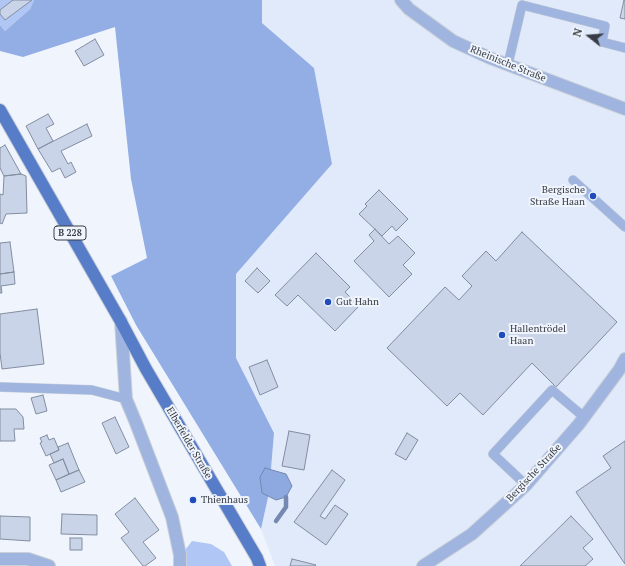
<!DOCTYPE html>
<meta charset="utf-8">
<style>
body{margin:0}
#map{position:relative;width:625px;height:566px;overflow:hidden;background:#f0f5fd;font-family:"PT Serif",serif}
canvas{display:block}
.north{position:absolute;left:569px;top:16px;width:40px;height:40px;-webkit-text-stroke:3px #f0f5fd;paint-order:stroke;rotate:287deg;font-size:11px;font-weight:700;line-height:16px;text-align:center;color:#383c45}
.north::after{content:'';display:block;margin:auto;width:14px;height:18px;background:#383c45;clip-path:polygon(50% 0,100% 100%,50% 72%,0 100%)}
</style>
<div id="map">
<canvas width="625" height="566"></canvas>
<div class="north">N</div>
</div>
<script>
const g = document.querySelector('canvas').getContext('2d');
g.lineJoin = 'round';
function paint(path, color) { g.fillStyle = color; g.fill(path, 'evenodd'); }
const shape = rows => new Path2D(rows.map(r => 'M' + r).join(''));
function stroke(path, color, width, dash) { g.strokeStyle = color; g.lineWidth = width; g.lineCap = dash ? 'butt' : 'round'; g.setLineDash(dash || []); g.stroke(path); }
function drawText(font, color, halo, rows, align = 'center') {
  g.font = font + ' "PT Serif",serif'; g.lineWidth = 4; g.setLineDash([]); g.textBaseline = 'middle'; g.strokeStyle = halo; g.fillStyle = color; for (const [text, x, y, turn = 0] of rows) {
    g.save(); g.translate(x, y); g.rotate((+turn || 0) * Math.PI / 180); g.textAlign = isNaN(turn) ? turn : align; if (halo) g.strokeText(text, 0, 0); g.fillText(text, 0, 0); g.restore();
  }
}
paint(shape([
 [262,0,625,0,625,566,275,566,261,529,269,493,274,433,236,358,236,274,332,164,314,68,262,23]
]), '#e1eafb');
paint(shape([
 [0,0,34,0,30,9,5,31,0,25],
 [192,541,211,544,224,552,232,566,186,566,185,550]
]), '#b0c7f5');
paint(shape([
 [34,0,262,0,262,23,314,68,332,164,236,274,236,358,274,433,269,493,261,529,136,325,111,276,147,258,131,179,115,27,23,57,0,51,0,25,5,31,30,9]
]), '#92aee5');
const water = shape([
 [265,468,286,474,292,486,286,497,276,500,262,493,260,477,265,468]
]);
paint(water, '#8ea9df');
stroke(water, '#7488b1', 1);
stroke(shape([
 [276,521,286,507,286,497]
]), '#7488b1', 4.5);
const building = shape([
 [13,0,32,0,5,20,0,14,0,10,13,0],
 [624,0,625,0,625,19,620,18,624,0],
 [95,39,104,55,84,66,75,51,95,39],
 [48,114,54,124,46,128,53,141,38,149,26,126,48,114],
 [87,124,92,136,61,151,68,164,71,162,76,172,65,178,60,168,52,172,38,149,87,124],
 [5,145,21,174,4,176,0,168,0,148,5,145],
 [21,174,26,176,27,213,6,214,2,224,0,223,0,194,3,195,4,176,21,174],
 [379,190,408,219,396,231,392,226,382,236,359,214,367,206,365,204,379,190],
 [375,229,389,244,398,236,415,253,403,265,412,274,389,297,354,261,374,241,369,235,375,229],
 [522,232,617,322,556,387,532,363,483,415,460,393,447,406,387,348,445,287,459,300,472,286,462,276,486,251,496,261,522,232],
 [10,242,14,272,0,274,0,243,10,242],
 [316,253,350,287,345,292,359,306,335,331,298,295,287,306,275,295,316,253],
 [257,268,270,281,258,293,245,281,257,268],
 [14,272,15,284,1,286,2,293,0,293,0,274,14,272],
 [37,309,44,364,2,369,0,353,0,314,37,309],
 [267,360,278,387,260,395,249,367,267,360],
 [43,395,47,411,36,414,31,398,43,395],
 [0,409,16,409,23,417,24,429,14,429,15,441,0,441,0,409],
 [115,417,129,447,116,454,102,423,115,417],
 [289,431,310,435,304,470,282,466,289,431],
 [407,433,418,440,406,460,395,454,407,433],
 [47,435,49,440,54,438,59,450,46,456,40,443,42,442,40,438,47,435],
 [625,441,625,564,576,492,611,468,603,456,625,441],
 [68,443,79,470,69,474,63,459,54,463,50,454,59,450,58,447,68,443],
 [63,459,69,474,56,480,49,465,63,459],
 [79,470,85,482,61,492,56,480,79,470],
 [332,470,345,480,320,516,325,519,335,505,348,514,326,545,294,522,332,470],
 [135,498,159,530,143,542,156,558,145,566,143,566,121,538,129,532,115,514,135,498],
 [62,514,97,515,97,535,61,534,62,514],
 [0,516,30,517,30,541,0,539,0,516],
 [571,516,593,539,583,548,593,559,585,566,520,566,571,516],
 [70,538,82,538,82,550,70,550,70,538],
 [292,559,316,565,315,566,290,566,292,559]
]);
paint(building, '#cad4e9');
stroke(building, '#838da0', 1);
const lane = shape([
 [508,64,522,5,605,26,602,42,625,48],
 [573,180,625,227],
 [0,387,92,390,126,399],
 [526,485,493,454,552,390,584,417]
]);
const street = shape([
 [401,0,409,9,453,41,490,58,625,109],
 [121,321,126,399,136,423,172,517,180,555,180,566],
 [0,559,28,559,49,566],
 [423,566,472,534,526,485,579,424,619,370,625,359]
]);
const primary = shape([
 [0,110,120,320,146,369,214,485,257,558,260,566]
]);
stroke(lane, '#cbd0d8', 10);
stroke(street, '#cbd0d8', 14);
stroke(primary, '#cbd0d8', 14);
stroke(lane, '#9fb5df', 9);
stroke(street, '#9fb5df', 12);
stroke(primary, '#587dc8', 12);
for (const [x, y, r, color] of [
 [593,196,4,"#1f4cba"],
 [328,302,4,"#1f4cba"],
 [502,335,4,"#1f4cba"],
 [193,500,4,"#1f4cba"]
]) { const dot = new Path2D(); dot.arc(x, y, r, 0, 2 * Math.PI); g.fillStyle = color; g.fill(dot); stroke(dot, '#f0f5fd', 1.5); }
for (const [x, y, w] of [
 [70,233,32]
]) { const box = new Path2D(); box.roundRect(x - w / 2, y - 7, w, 14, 3); g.fillStyle = '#f0f5fd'; g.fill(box); stroke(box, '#383c45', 1); }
drawText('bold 9px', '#383c45', null, [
 ["B 228",70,233]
]);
drawText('10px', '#383c45', '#f0f5fd', [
 ["Rheinische Straße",508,64,22],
 ["Elberfelder Straße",189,443,60],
 ["Bergische Straße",534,473,-47]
]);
drawText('10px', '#383c45', '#f0f5fd', [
 ["Bergische",585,190,"right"],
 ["Straße Haan",585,202,"right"],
 ["Gut Hahn",336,302],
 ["Hallentrödel",510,329],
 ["Haan",510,341],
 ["Thienhaus",201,500]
], 'left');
</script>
